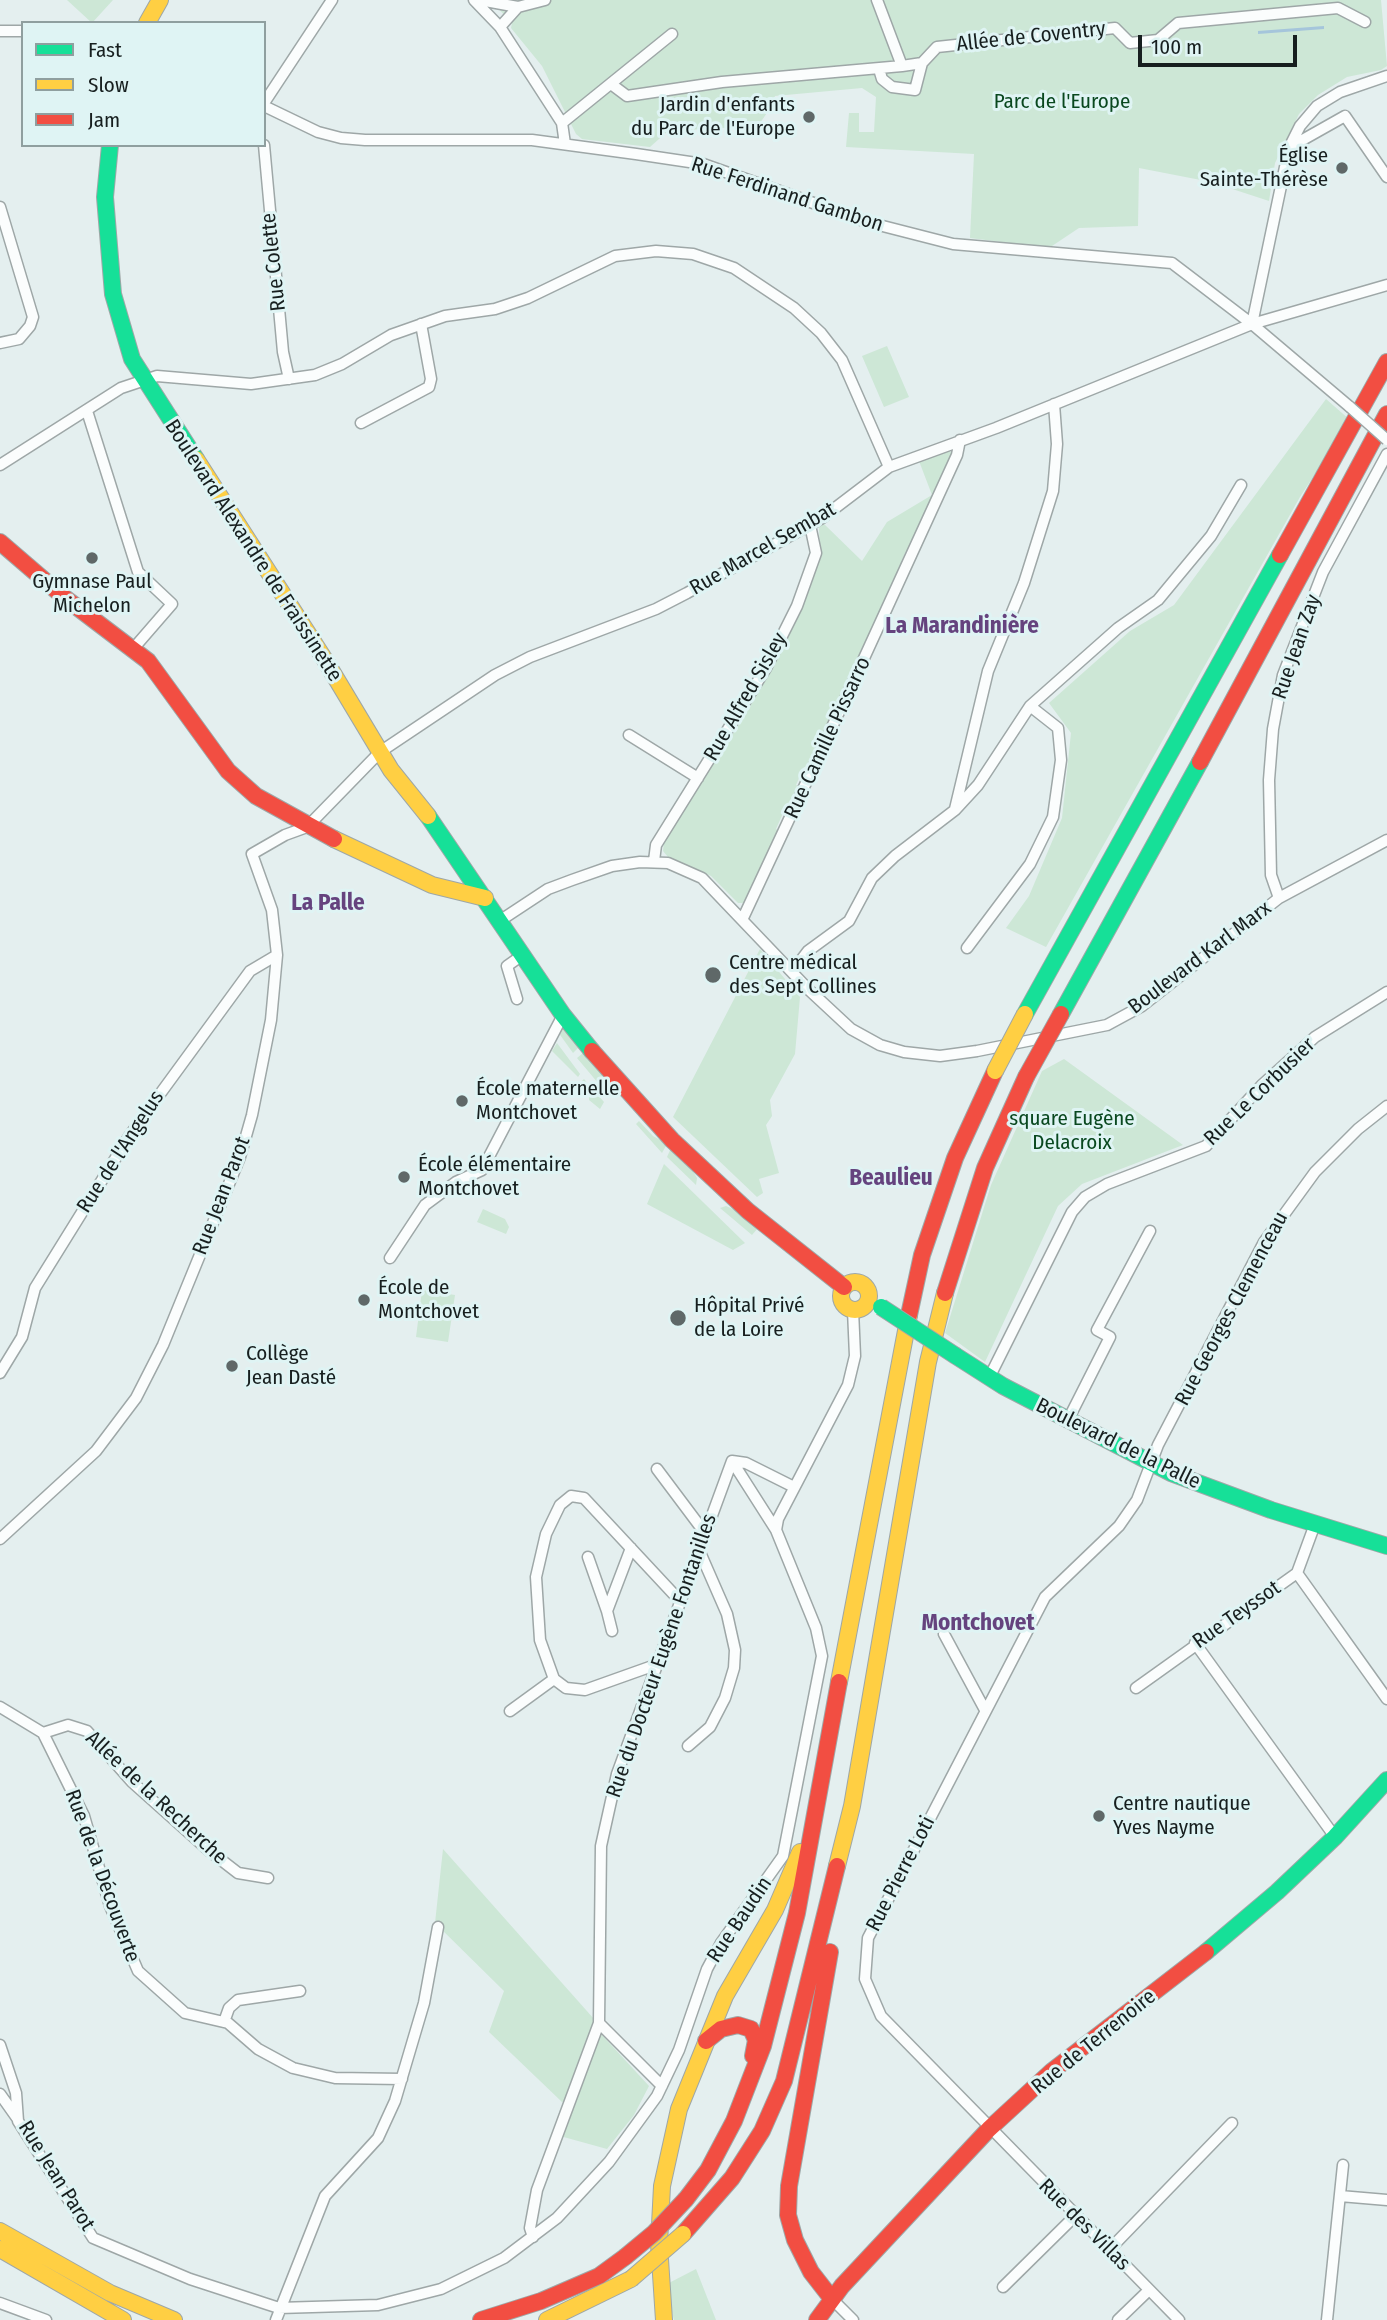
<!DOCTYPE html>
<meta charset="utf-8">
<style>
body{margin:0}
#map{position:relative;width:1387px;height:2320px;overflow:hidden;background:#e4efef;font-family:"Fira Sans Condensed",sans-serif}
canvas{display:block}
.legend{position:absolute;left:21px;top:21px;width:245px;height:126px;box-sizing:border-box;background:#dff4f4;border:2px solid #8f9f9f;margin:0;padding:9px 12px;list-style:none;font-size:21px;color:#171f1f}
.legend li{display:flex;align-items:center;gap:14px;height:35px}
.legend b{width:35px;border:2px solid #8f9f9f}
.scale{position:absolute;left:1138px;top:35px;width:159px;height:32px;box-sizing:border-box;border:4px solid #171f1f;border-top:0;padding-left:9px;font-size:21px;line-height:24px;white-space:nowrap;color:#171f1f;-webkit-text-stroke:5px #dff4f4;paint-order:stroke}
</style>
<div id="map">
<canvas width="1387" height="2320"></canvas>
<ul class="legend">
<li><b style="height:9px;background:#16e098"></b>Fast</li>
<li><b style="height:9px;background:#ffcf43"></b>Slow</li>
<li><b style="height:9px;background:#f24e42"></b>Jam</li>
</ul>
<div class="scale">100 m</div>
</div>
<script>
const g = document.querySelector('canvas').getContext('2d');
g.lineJoin = 'round';
function paint(path, color) { g.fillStyle = color; g.fill(path, 'evenodd'); }
const shape = rows => new Path2D(rows.map(r => 'M' + r).join(''));
function stroke(path, color, width, dash) { g.strokeStyle = color; g.lineWidth = width; g.lineCap = dash ? 'butt' : 'round'; g.setLineDash(dash || []); g.stroke(path); }
function drawText(font, color, halo, rows, align = 'center') {
  g.font = font + ' "Fira Sans Condensed",sans-serif'; g.lineWidth = 6; g.setLineDash([]); g.textBaseline = 'middle'; g.strokeStyle = halo; g.fillStyle = color; for (const [text, x, y, turn = 0] of rows) {
    g.save(); g.translate(x, y); g.rotate((+turn || 0) * Math.PI / 180); g.textAlign = isNaN(turn) ? turn : align; if (halo) g.strokeText(text, 0, 0); g.fillText(text, 0, 0); g.restore();
  }
}
paint(shape([
 [67,0,113,0,92,23],
 [490,0,1381,0,1387,66,1381,70,1347,77,1318,95,1299,114,1275,163,1269,201,1211,182,1139,168,1138,226,1079,228,1049,248,970,238,974,154,846,147,849,113,859,113,859,132,874,132,876,97,862,88,775,96,771,107,758,126,668,131,650,147,582,139,576,134,542,66,511,28,512,23],
 [887,346,909,397,884,407,862,356],
 [1326,399,1350,420,1300,497,1046,947,1006,928,1029,896,1062,818,1071,733,1049,703,1130,631,1174,605],
 [947,451,952,452,952,458,909,552,906,551,901,562,903,566,809,768,804,767,796,785,801,787,789,813,784,811,776,829,781,831,745,903,738,903,711,876,668,857,663,851,664,840,769,670,820,556,819,527,823,523,862,561,887,522,932,495,919,461],
 [760,949,800,997,795,1054,770,1100,772,1116,766,1125,779,1173,759,1179,763,1193,757,1197,673,1117],
 [562,1027,579,1047,573,1053,558,1032],
 [557,1043,580,1074,578,1077,552,1051],
 [583,1053,613,1086,609,1096,577,1058],
 [1064,1059,1183,1145,1082,1184,1058,1206,985,1362,945,1333,991,1185,1042,1071],
 [584,1079,604,1102,600,1109,589,1100,589,1091,582,1081],
 [639,1121,653,1136,667,1144,662,1153,636,1124],
 [671,1148,689,1165,697,1178,696,1185,667,1157],
 [664,1164,745,1243,733,1250,647,1204],
 [726,1206,740,1212,758,1228,752,1235,720,1208],
 [483,1209,505,1219,509,1227,506,1234,477,1222],
 [422,1290,455,1295,448,1342,416,1337],
 [443,1849,594,2019,590,2038,565,2102,562,2102,489,2032,504,1991,435,1923],
 [602,2035,649,2086,634,2115,607,2149,560,2136,598,2036],
 [696,2269,716,2320,674,2320,665,2285]
]), '#cde7d6');
paint(shape([
 [1324,26,1324,29,1258,34,1258,31]
]), '#a5c5db');
const street = shape([
 [474,0,500,27,562,123,565,144],
 [480,0,518,7,545,0],
 [877,0,902,66],
 [500,27,518,7],
 [0,31,23,31],
 [879,69,882,79,892,87,915,90,922,63],
 [611,84,627,96,722,82,902,66,922,63,937,47,1115,28,1130,43,1158,40,1178,23,1338,8,1365,22],
 [264,103,332,0],
 [264,106,318,132,341,138,365,140,532,140,636,154,703,164,867,222,953,244,1172,263,1252,324,1350,407],
 [562,123,672,34],
 [264,145,283,352,289,379],
 [1290,147,1345,116,1387,177],
 [0,207,33,317,30,326,19,339,0,343],
 [1252,324,1289,148,1300,126,1317,106,1340,92,1387,76],
 [87,411,138,572,172,604,133,649],
 [361,423,429,387,431,379,421,324],
 [0,465,121,388,157,376,251,384,315,375,342,364,391,335,445,316,495,309,528,298,615,256,656,251,693,254,734,268,794,308,821,333,842,360,889,467],
 [629,735,698,778],
 [955,809,988,671,1024,583,1053,491,1057,444,1054,404],
 [654,861,656,845,766,668,797,606,816,553,810,525],
 [1279,898,1271,875,1269,780,1273,729,1283,675,1323,572,1387,454],
 [743,918,860,667,957,455,960,440],
 [501,920,548,889,572,880,612,866,640,862,668,863,702,878,808,989,851,1029,880,1045,904,1052,940,1056,977,1051,1107,1025,1142,1006,1279,898,1387,840],
 [967,948,1030,864,1053,817,1061,760,1058,728,1030,706],
 [792,972,808,951,849,921,872,878,895,856,955,810,978,785,1030,706,1118,628,1158,600,1211,536,1241,485],
 [517,999,507,966,524,954],
 [390,1258,425,1205,456,1182,482,1170,563,1015],
 [0,1373,22,1337,35,1288,130,1135,250,971,277,955],
 [989,1378,1072,1212,1085,1197,1107,1184,1206,1146,1263,1084,1315,1037,1387,992],
 [1068,1420,1110,1337,1097,1330,1150,1231],
 [732,1461,776,1530],
 [732,1461,746,1463,794,1487],
 [657,1469,705,1533],
 [0,1539,96,1451,136,1398,163,1345,240,1157,252,1115,271,1020,277,955,272,910,252,854,285,835,307,827,380,752,495,675,530,657,656,609,687,593,822,518,889,467,996,428,1252,324,1387,285],
 [588,1557,607,1611],
 [1297,1573,1387,1699],
 [612,1631,607,1611,631,1548],
 [944,1634,985,1710],
 [1195,1643,1335,1837],
 [658,1664,585,1690,566,1688,554,1679,540,1640,536,1577,546,1534,560,1505,571,1496,584,1498,681,1602],
 [1136,1688,1297,1573,1315,1524],
 [0,1707,43,1733,84,1816,110,1906,138,1971,185,2013,228,2023,258,2049,293,2068,335,2078,402,2079],
 [510,1711,554,1679],
 [43,1733,68,1725,87,1731,132,1782,207,1849,238,1873,268,1878],
 [688,1746,710,1727,725,1698,734,1668,735,1650,727,1614,699,1550],
 [224,2022,229,2008,238,2000,300,1991],
 [599,2023,662,2086],
 [0,2045,16,2093,18,2121,93,2238,190,2279,279,2308,378,2305,441,2289,504,2258,557,2218,609,2162,657,2096,679,2050,707,1969,721,1943,783,1856,822,1656,816,1628,776,1530,778,1519,848,1385,855,1356,853,1310],
 [0,2094,17,2118],
 [1340,2196,1387,2200],
 [533,2237,530,2228,537,2190,599,2023,601,1846,617,1774,732,1461],
 [1109,2250,1232,2123],
 [1003,2287,1075,2216],
 [832,2299,853,2320],
 [0,2303,46,2320],
 [276,2320,325,2196,378,2138,395,2101,424,2003,438,1927],
 [1118,2320,1149,2290],
 [1179,2320,881,2016,865,1979,868,1938,1045,1597,1119,1526,1137,1500,1158,1445,1264,1242,1315,1172,1358,1129,1387,1106],
 [1327,2320,1343,2165]
]);
const fast = shape([
 [110,145,105,197,113,294,132,359,196,459],
 [428,816,563,1015,592,1051],
 [1025,1014,1280,555],
 [1061,1014,1200,762],
 [956,1356,1003,1386,1171,1473,1271,1510,1387,1546],
 [1206,1952,1277,1892,1335,1837,1387,1780]
]);
const slow = shape([
 [147,23,160,0],
 [196,459,325,660,391,770,428,816],
 [334,839,432,885,485,898],
 '841 1296a14 14 0 1 1 28 0a14 14 0 1 1-28 0Z',
 [839,1682,909,1315],
 [837,1866,852,1806,928,1362,945,1293],
 [0,2231,110,2293,174,2320],
 [0,2249,123,2320],
 [547,2320,631,2279],
 [664,2320,659,2244,662,2186,679,2109,725,1996,775,1910,800,1852]
]);
const jam = shape([
 [0,542,65,598,148,661,228,771,256,796,334,839],
 [1280,555,1387,362],
 [1200,762,1387,414],
 [592,1051,672,1140,748,1211,844,1287],
 [945,1293,985,1168,1026,1077],
 [909,1315,922,1255,955,1158,995,1071],
 [830,1952,789,2186,788,2215,795,2240,811,2272,832,2299],
 [706,2041,721,2029,738,2025,751,2029,756,2040,753,2056],
 [686,2199,708,2170,734,2121,763,2046,797,1913,839,1682],
 [683,2234,732,2178,762,2131,784,2081,837,1866],
 [481,2320,541,2301,599,2276,625,2257],
 [817,2320,842,2286,989,2129,1052,2071,1206,1952]
]);
stroke(street, '#9ea7a7', 13);
stroke(fast, '#9ea7a7', 18);
stroke(slow, '#9ea7a7', 18);
stroke(jam, '#9ea7a7', 18);
stroke(street, '#fbfdfd', 10);
stroke(fast, '#16e098', 16);
stroke(slow, '#ffcf43', 16);
stroke(jam, '#f24e42', 16);
const streetBridge = shape([
 [1350,407,1387,440]
]);
const fastBridge = shape([
 [881,1307,956,1356]
]);
const slowBridge = shape([
 [995,1071,1025,1014],
 [631,2279,683,2234]
]);
const jamBridge = shape([
 [1026,1077,1061,1014],
 [625,2257,654,2233,686,2199]
]);
stroke(streetBridge, '#9ea7a7', 13, []);
stroke(fastBridge, '#9ea7a7', 18, []);
stroke(slowBridge, '#9ea7a7', 18, []);
stroke(jamBridge, '#9ea7a7', 18, []);
stroke(streetBridge, '#fbfdfd', 10);
stroke(fastBridge, '#16e098', 16);
stroke(slowBridge, '#ffcf43', 16);
stroke(jamBridge, '#f24e42', 16);
for (const [x, y, r, color] of [
 [809,117,7,"#5f6868"],
 [1342,168,7,"#5f6868"],
 [92,558,7,"#5f6868"],
 [713,975,9,"#5f6868"],
 [462,1101,7,"#5f6868"],
 [404,1177,7,"#5f6868"],
 [364,1300,7,"#5f6868"],
 [678,1318,9,"#5f6868"],
 [232,1366,7,"#5f6868"],
 [1099,1816,7,"#5f6868"]
]) { const dot = new Path2D(); dot.arc(x, y, r, 0, 2 * Math.PI); g.fillStyle = color; g.fill(dot); stroke(dot, '#dff4f4', 2.5); }
drawText('21px', '#171f1f', '#dff4f4', [
 ["Allée de Coventry",1031,37,-6],
 ["Rue Ferdinand Gambon",787,195,18],
 ["Rue Colette",274,262,-96],
 ["Rue Marcel Sembat",763,549,-30],
 ["Boulevard Alexandre de Fraissinette",253,551,57],
 ["Rue Jean Zay",1297,647,-71],
 ["Rue Alfred Sisley",746,697,-60],
 ["Rue Camille Pissarro",828,738,-65],
 ["Boulevard Karl Marx",1200,958,-37],
 ["Rue Le Corbusier",1260,1092,-44],
 ["Rue de l'Angelus",121,1152,-57],
 ["Rue Jean Parot",222,1196,-69],
 ["Rue Georges Clemenceau",1232,1309,-62],
 ["Boulevard de la Palle",1118,1444,26],
 ["Rue Teyssot",1237,1615,-35],
 ["Rue du Docteur Eugène Fontanilles",662,1656,-71],
 ["Allée de la Recherche",156,1798,43],
 ["Rue Pierre Loti",901,1874,-63],
 ["Rue de la Découverte",102,1876,70],
 ["Rue Baudin",740,1920,-56],
 ["Rue de Terrenoire",1094,2042,-39],
 ["Rue Jean Parot",56,2176,58],
 ["Rue des Villas",1084,2225,45]
]);
drawText('21px', '#09481f', '#dff4f4', [
 ["Parc de l'Europe",1062,102],
 ["square Eugène",1072,1119],
 ["Delacroix",1072,1143]
]);
drawText('21px', '#171f1f', '#dff4f4', [
 ["Jardin d'enfants",795,105,"right"],
 ["du Parc de l'Europe",795,129,"right"],
 ["Église",1328,156,"right"],
 ["Sainte-Thérèse",1328,180,"right"],
 ["Gymnase Paul",92,582,"center"],
 ["Michelon",92,606,"center"],
 ["Centre médical",729,963],
 ["des Sept Collines",729,987],
 ["École maternelle",476,1089],
 ["Montchovet",476,1113],
 ["École élémentaire",418,1165],
 ["Montchovet",418,1189],
 ["École de",378,1288],
 ["Montchovet",378,1312],
 ["Hôpital Privé",694,1306],
 ["de la Loire",694,1330],
 ["Collège",246,1354],
 ["Jean Dasté",246,1378],
 ["Centre nautique",1113,1804],
 ["Yves Nayme",1113,1828]
], 'left');
drawText('bold 23px', '#65437e', '#dff4f4', [
 ["La Marandinière",962,627],
 ["La Palle",328,904],
 ["Beaulieu",891,1179],
 ["Montchovet",978,1624]
]);
</script>
